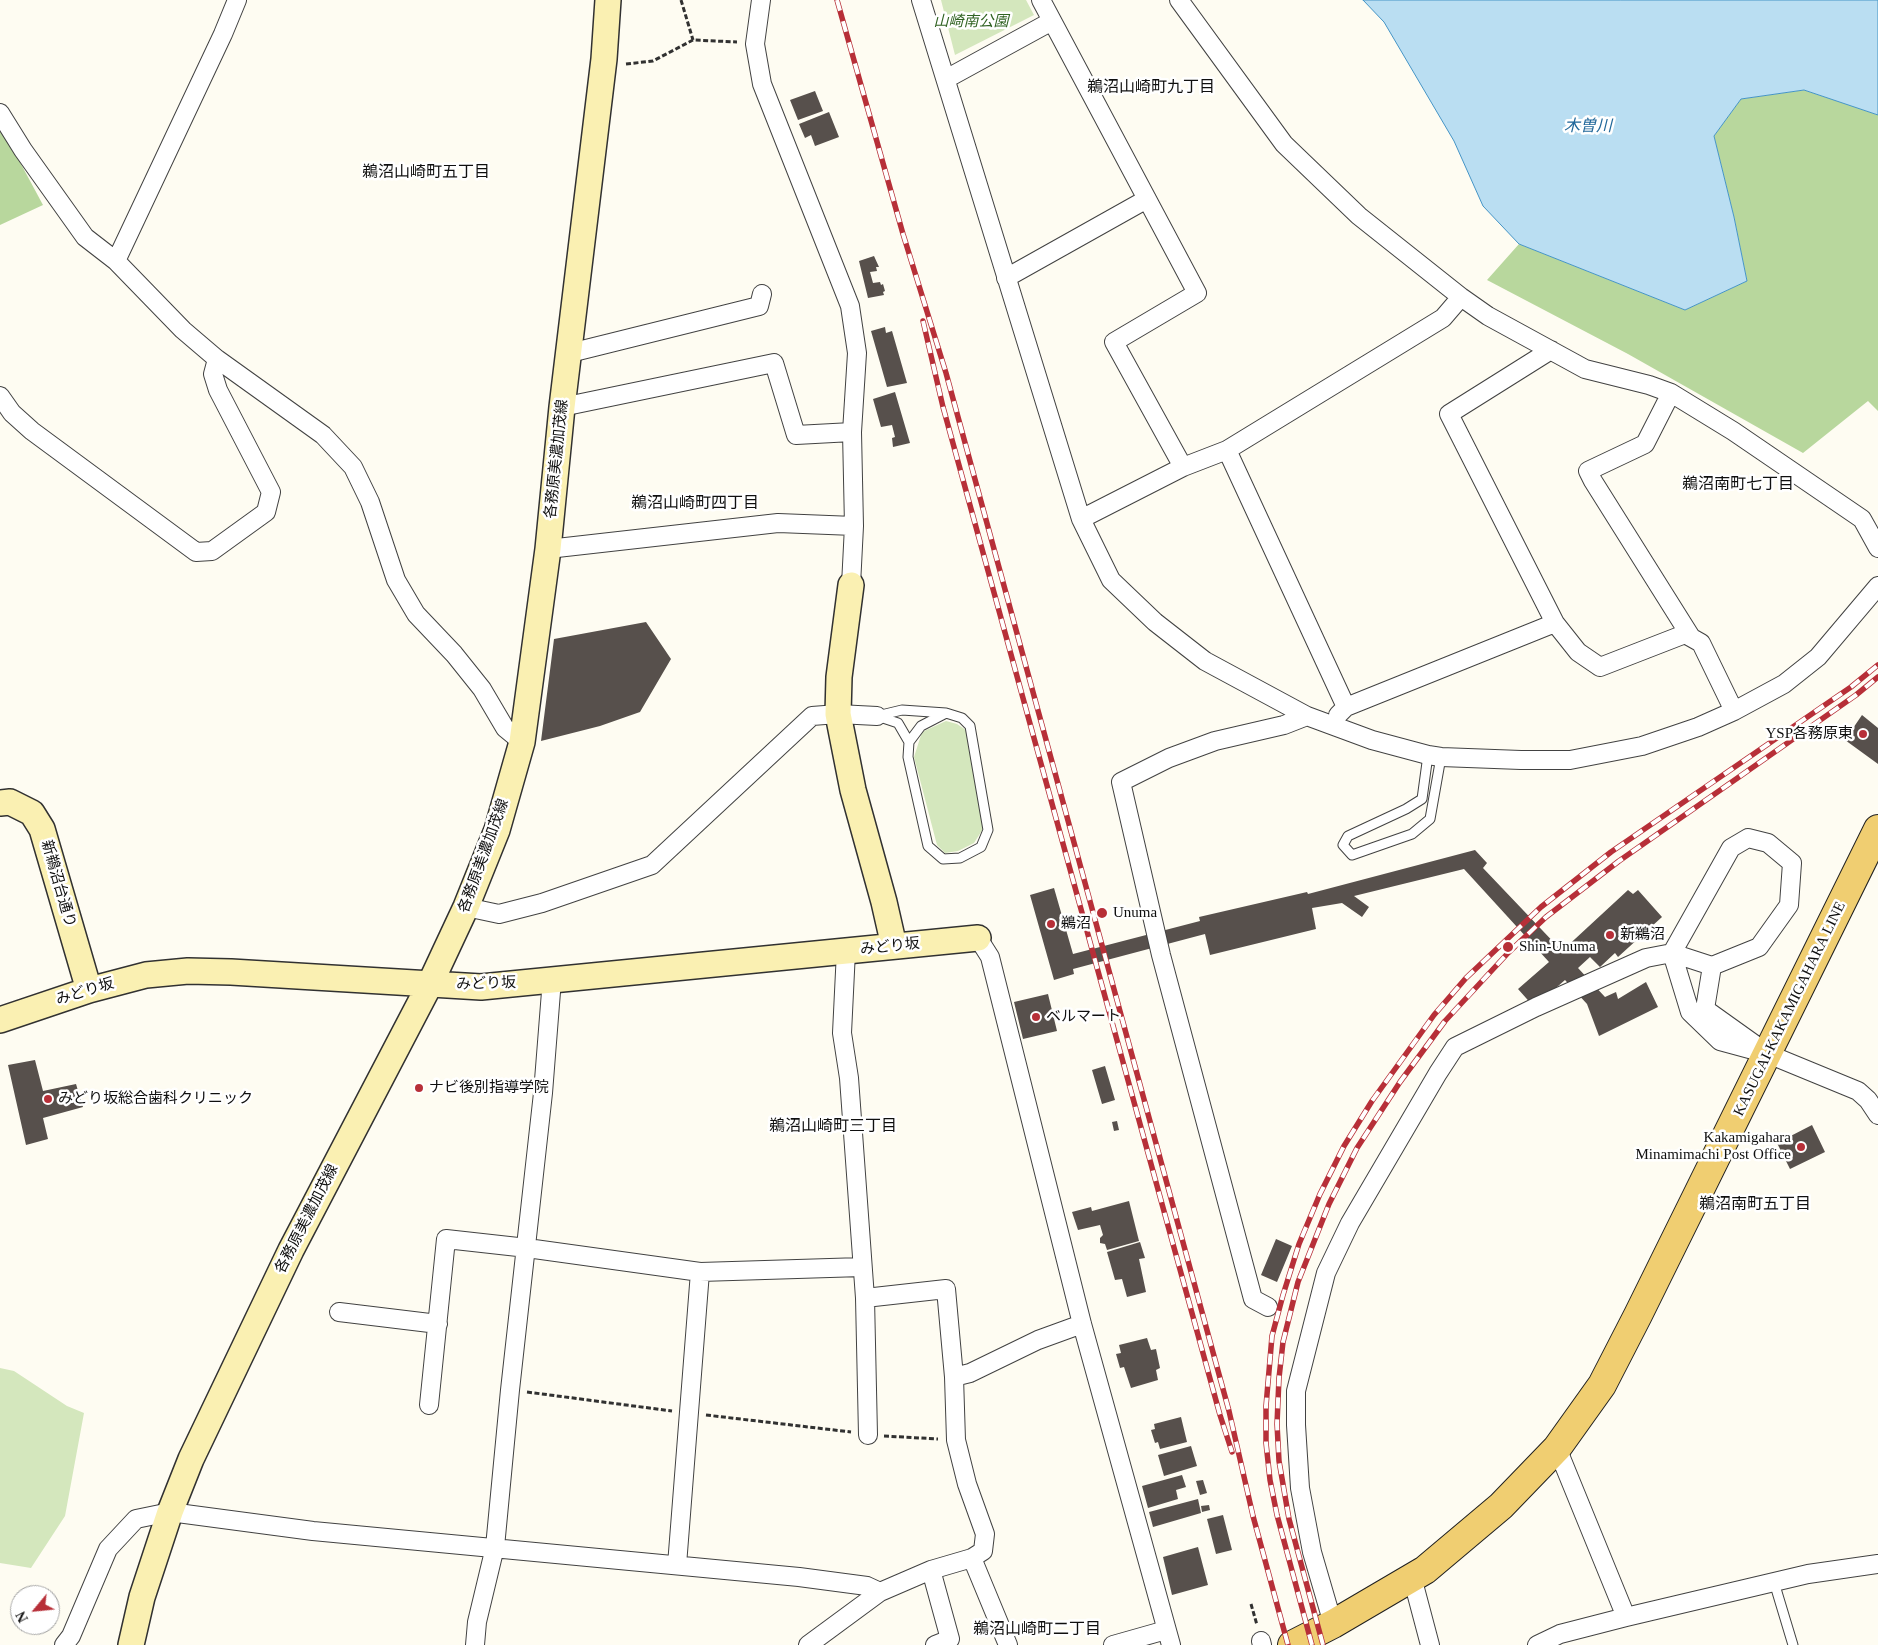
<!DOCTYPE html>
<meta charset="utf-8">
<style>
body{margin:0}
#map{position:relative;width:1878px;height:1645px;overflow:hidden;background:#fefcf2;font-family:"Times New Roman",serif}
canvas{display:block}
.north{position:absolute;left:10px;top:1585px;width:50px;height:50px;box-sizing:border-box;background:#fff;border:1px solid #9f9f9f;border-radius:50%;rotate:242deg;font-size:14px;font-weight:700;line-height:20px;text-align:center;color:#0f0f0f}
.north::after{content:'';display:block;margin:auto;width:18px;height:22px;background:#b72f38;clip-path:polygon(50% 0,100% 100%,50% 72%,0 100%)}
</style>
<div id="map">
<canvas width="1878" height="1645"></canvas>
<div class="north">N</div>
</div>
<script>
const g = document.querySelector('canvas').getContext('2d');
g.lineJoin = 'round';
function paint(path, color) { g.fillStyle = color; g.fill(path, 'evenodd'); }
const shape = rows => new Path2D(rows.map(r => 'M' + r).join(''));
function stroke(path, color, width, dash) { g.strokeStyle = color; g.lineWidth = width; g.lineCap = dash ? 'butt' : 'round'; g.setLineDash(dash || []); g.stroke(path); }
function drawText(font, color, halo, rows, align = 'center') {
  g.font = font + ' "Times New Roman","Noto Sans JP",serif'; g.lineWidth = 5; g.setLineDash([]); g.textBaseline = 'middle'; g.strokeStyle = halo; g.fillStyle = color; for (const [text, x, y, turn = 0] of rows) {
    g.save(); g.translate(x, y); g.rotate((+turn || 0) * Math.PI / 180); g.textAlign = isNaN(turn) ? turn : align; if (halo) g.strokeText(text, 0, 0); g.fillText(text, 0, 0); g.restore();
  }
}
paint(shape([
 [941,0,1026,0,1034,15,955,55],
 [946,721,957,724,966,730,983,829,974,843,958,851,945,853,937,845,914,757,922,732],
 [0,1368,14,1371,67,1406,84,1413,65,1516,31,1568,0,1563]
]), '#d4e7bd');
paint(shape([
 [1804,90,1878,115,1878,411,1868,401,1803,453,1628,354,1487,280,1519,244,1685,310,1747,281,1734,217,1714,136,1741,99],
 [0,125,43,205,0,225]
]), '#b8d79d');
const water = shape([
 [1363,0,1878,0,1878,115,1804,90,1741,99,1714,136,1734,217,1747,281,1685,310,1519,244,1483,206,1454,141,1384,22,1363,0]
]);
paint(water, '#badef2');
stroke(water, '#4594c5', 1);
paint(shape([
 [815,91,823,111,798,120,790,100],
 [829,112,839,137,815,146,811,135,805,138,799,124],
 [874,256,879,267,876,267,877,271,870,272,873,283,880,282,881,285,883,284,885,291,883,292,884,295,868,298,859,261],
 [885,327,886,333,892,331,907,383,887,387,871,331],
 [895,392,910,443,893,447,892,438,895,437,892,425,881,427,873,399],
 [646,622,671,659,640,712,600,726,541,741,554,639],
 [1862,715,1878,728,1878,764,1845,740],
 [1475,850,1487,863,1483,868,1562,951,1628,890,1633,894,1638,890,1662,917,1618,957,1615,953,1600,967,1590,957,1578,968,1605,997,1616,992,1618,999,1646,982,1658,1007,1599,1036,1587,1004,1565,980,1534,1007,1518,989,1549,962,1464,869,1354,896,1369,907,1362,917,1342,903,1312,908,1316,929,1210,955,1205,934,1073,969,1074,974,1054,980,1030,895,1054,888,1073,954,1200,921,1199,917,1307,892,1308,894],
 [1048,994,1057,1031,1023,1039,1014,1002],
 [35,1060,43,1091,76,1084,83,1107,43,1118,48,1139,26,1145,8,1065],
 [1105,1066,1115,1100,1102,1104,1092,1070],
 [1117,1121,1119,1130,1114,1131,1112,1122],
 [1812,1125,1825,1152,1790,1169,1777,1143],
 [1129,1201,1139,1241,1107,1250,1105,1244,1100,1243,1100,1238,1103,1235,1100,1225,1078,1230,1072,1212,1091,1207,1092,1211],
 [1276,1239,1292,1246,1277,1282,1261,1275],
 [1140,1242,1145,1258,1139,1259,1146,1292,1127,1297,1122,1279,1115,1280,1107,1252],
 [1147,1338,1151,1350,1156,1349,1160,1368,1156,1370,1158,1380,1131,1388,1124,1367,1120,1368,1116,1354,1121,1353,1119,1345],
 [1181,1417,1187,1442,1160,1449,1158,1442,1155,1443,1151,1430,1155,1429,1154,1424],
 [1191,1446,1197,1466,1164,1476,1158,1455],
 [1182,1475,1186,1487,1176,1490,1178,1499,1148,1508,1142,1486],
 [1203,1480,1207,1493,1200,1495,1196,1481],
 [1198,1499,1201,1513,1153,1527,1149,1512],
 [1209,1505,1210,1510,1202,1512,1201,1506],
 [1223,1515,1232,1550,1216,1554,1207,1519],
 [1198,1547,1208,1585,1172,1595,1163,1557]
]), '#57504c');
const lane = shape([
 [877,716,902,710,946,713,962,718,970,726,988,830,981,847,960,858,943,859,928,846,908,757,909,742,921,726,946,713],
 [877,716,898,723,909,742],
 [1428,755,1422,799,1406,809,1348,836,1343,845,1352,855,1412,834,1430,819,1441,757],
 [1774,1582,1793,1645]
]);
const street = shape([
 [761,0,755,44,762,84,850,306,857,353,852,432,854,526,851,585],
 [921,0,1081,519,1111,580,1155,622,1205,661,1307,716,1372,740,1428,755,1441,757,1521,760,1570,760,1642,746,1698,727,1734,711,1784,684,1818,657,1878,586],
 [1041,0,1197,293,1114,342,1183,467],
 [1179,0,1284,144,1359,216,1461,297,1488,316,1585,369,1649,385,1671,393,1733,431,1862,519,1878,548],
 [946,79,1052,21],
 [0,113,23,150,85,237,116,261,183,330,217,359,323,435,353,467,370,502,396,580,416,614,454,654,482,689,505,728,522,742],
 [116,261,223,34,237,0],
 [1006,278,1147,199],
 [1551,350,1449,414,1555,623,1578,652,1600,667,1685,634,1701,643,1734,711],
 [570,353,759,306,762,294],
 [1671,393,1645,444,1588,471,1593,481,1691,637],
 [0,396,12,413,32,431,196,552,212,551,266,512,271,492,218,390,213,374,217,359],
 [562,407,774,363,796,435,852,432],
 [1081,519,1183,467,1227,450],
 [548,549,778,523,854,526],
 [1346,707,1227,450,1443,318,1461,297],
 [1338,715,1346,707,1555,623],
 [466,907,499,914,542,903,652,865,812,716,838,714,877,716],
 [978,938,990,957,1082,1324,1171,1645],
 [1768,1054,1705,1009,1712,966,1759,947,1789,905,1792,863,1768,843,1748,838,1731,848,1672,953,1690,1012,1720,1041,1768,1054,1858,1091,1868,1100,1878,1115],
 [865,1298,868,1435],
 [1268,1307,1253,1299,1161,955,1121,782,1169,758,1215,741,1284,725,1307,716],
 [339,1312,438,1324],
 [954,1377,970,1373,1038,1340,1082,1324],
 [429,1405,446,1239,527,1248,700,1272,862,1267],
 [1557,1448,1626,1617],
 [972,1558,1008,1645],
 [677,1565,700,1272],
 [931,1570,950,1639,935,1645],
 [1412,1577,1430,1645],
 [1333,1624,1312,1552,1300,1488,1296,1425,1296,1391,1326,1273,1350,1223,1438,1073,1455,1047,1536,1007,1646,958,1672,953,1712,966],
 [1261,1641,1262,1645],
 [64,1645,71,1636,108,1549,136,1519,170,1512,313,1531,799,1577,867,1586,880,1592],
 [475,1645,477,1622,495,1547,510,1390,543,1093,552,979],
 [808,1645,880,1592,931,1570,972,1558,983,1551,985,1534,967,1484,956,1440,954,1377,946,1289,865,1298,849,1078,842,1033,846,951],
 [1113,1645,1166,1630],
 [1537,1645,1560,1634,1626,1617,1808,1574,1878,1564]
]);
const secondary = shape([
 [851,585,839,677,838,714,853,790,884,902,894,946],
 [0,803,10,802,32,813,42,829,89,990],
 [0,1020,89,990,146,975,188,971,231,972,481,987,978,938],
 [131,1645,142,1597,170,1512,191,1459,291,1250,430,984,466,907,497,830,522,742,548,549,562,407,604,59,608,0]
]);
const primary = shape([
 [1292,1645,1333,1624,1425,1570,1501,1506,1557,1448,1602,1385,1638,1315,1878,829]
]);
stroke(lane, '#424242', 11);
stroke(street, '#424242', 20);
stroke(secondary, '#313131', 28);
stroke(primary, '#202020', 30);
stroke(shape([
 [681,0,693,40],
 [626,64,653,61,693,40,737,42],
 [527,1392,672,1411],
 [706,1415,851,1432],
 [884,1436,938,1439],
 [1251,1604,1257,1625]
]), '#313131', 3, [5, 2.5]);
stroke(lane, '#fff', 9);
stroke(street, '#fff', 18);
stroke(secondary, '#faf0b2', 25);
stroke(primary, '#f0ce71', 28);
const rail = shape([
 [837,0,903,234,946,373,1187,1257,1229,1411,1253,1516,1288,1645],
 [923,321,943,407,1220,1415,1232,1452],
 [1312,1645,1277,1515,1270,1480,1266,1443,1266,1406,1272,1336,1283,1295,1299,1244,1320,1194,1344,1146,1372,1101,1434,1015,1466,978,1541,907,1611,852,1851,687,1878,665],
 [1323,1645,1289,1519,1279,1461,1277,1424,1279,1378,1283,1342,1298,1282,1329,1204,1357,1148,1400,1082,1445,1021,1508,953,1546,917,1619,861,1856,695,1878,677]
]);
stroke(rail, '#b72f38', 5.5);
stroke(rail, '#fff', 4, [11]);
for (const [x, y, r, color] of [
 [1863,734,5,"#b72f38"],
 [1102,913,6,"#b72f38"],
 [1051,924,5,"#b72f38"],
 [1610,935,5,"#b72f38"],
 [1508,947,6,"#b72f38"],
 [1036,1017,5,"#b72f38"],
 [419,1088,5,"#b72f38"],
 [48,1099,5,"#b72f38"],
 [1801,1147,5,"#b72f38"]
]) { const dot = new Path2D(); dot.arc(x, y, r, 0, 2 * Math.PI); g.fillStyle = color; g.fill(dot); stroke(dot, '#fff', 2); }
drawText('italic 15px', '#316323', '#fff', [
 ["山崎南公園",971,22]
]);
drawText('15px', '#0f0f0f', '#fff', [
 ["各務原美濃加茂線",557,459,-84],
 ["各務原美濃加茂線",484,856,-70],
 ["新鵜沼台通り",58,884,74],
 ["みどり坂",890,947,-6],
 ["みどり坂",486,984,-2],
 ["みどり坂",85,992,-17],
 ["KASUGAI-KAKAMIGAHARA LINE",1790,1009,-64],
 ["各務原美濃加茂線",307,1219,-63]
]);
drawText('15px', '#0f0f0f', '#fff', [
 ["YSP各務原東",1853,734,"right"],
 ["Unuma",1113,913],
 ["鵜沼",1061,924],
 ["新鵜沼",1620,935],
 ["Shin-Unuma",1519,947],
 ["ベルマート",1046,1017],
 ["ナビ後別指導学院",429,1088],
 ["みどり坂総合歯科クリニック",58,1099],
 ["Kakamigahara",1791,1138,"right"],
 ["Minamimachi Post Office",1791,1155,"right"]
], 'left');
drawText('16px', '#0f0f0f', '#fff', [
 ["鵜沼山崎町九丁目",1151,88],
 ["鵜沼山崎町五丁目",426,173],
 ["鵜沼南町七丁目",1738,485],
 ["鵜沼山崎町四丁目",695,504],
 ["鵜沼山崎町三丁目",833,1127],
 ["鵜沼南町五丁目",1755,1205],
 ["鵜沼山崎町二丁目",1037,1630]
]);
drawText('italic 16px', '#20679a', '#fff', [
 ["木曽川",1588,127]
]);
</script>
